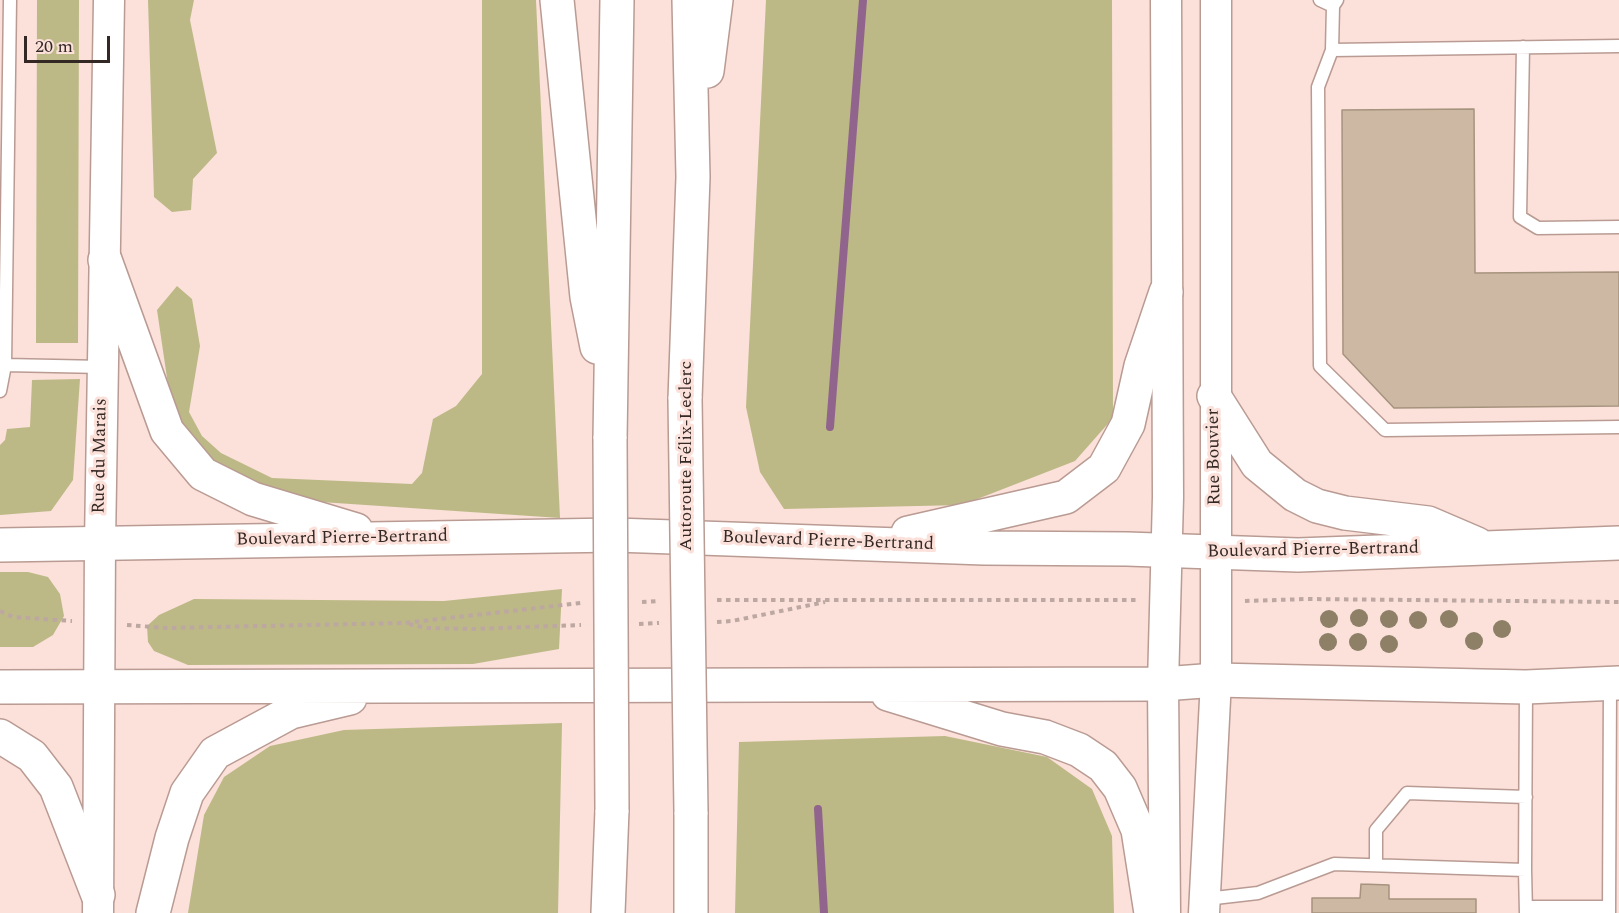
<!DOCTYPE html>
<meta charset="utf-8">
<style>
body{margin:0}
#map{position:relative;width:1619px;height:913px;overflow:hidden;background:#fbe1da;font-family:Spectral,serif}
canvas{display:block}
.scale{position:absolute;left:24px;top:36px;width:86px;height:27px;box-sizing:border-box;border:3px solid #342825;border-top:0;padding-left:8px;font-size:18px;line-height:21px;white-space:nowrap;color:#342825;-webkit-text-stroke:4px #fbe1da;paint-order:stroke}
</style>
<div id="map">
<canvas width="1619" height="913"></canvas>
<div class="scale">20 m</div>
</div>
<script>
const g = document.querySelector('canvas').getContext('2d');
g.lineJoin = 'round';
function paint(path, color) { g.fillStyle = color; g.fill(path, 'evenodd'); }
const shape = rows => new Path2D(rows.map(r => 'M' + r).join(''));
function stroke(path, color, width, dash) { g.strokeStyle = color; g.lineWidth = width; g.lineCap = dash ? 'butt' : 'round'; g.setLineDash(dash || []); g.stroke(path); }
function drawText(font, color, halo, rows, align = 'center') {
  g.font = font + ' Spectral,serif'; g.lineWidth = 6; g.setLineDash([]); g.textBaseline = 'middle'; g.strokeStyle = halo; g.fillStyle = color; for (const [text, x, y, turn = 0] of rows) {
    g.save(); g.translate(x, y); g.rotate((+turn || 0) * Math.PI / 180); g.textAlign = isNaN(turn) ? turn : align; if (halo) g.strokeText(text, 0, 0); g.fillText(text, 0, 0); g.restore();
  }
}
paint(shape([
 [37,0,79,0,78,343,36,343],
 [148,0,194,0,190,20,217,153,193,179,191,210,172,212,154,197],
 [482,0,536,0,560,518,276,499,208,472,175,432,157,310,177,286,192,299,200,346,189,412,202,436,221,453,272,478,412,484,422,473,433,419,456,406,482,374],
 [766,0,1112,0,1113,418,1075,461,962,505,784,509,760,472,746,407],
 [80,379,73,480,51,511,0,515,0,445,5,440,7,429,30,427,32,380],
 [0,572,28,572,48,577,60,594,64,616,53,635,33,647,0,647],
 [562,589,559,649,473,664,188,665,154,651,148,642,147,626,159,615,194,599,444,601],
 [562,723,558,913,188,913,204,815,224,777,270,746,344,730],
 [945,736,1047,757,1092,789,1112,836,1114,913,735,913,739,742]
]), '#bcb986');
stroke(shape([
 [830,427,863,0],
 [818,809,824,913]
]), '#91648d', 8);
const building = shape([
 [1474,109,1475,273,1619,272,1619,406,1394,408,1343,354,1342,110,1474,109],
 [1361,884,1389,885,1389,899,1476,899,1476,913,1312,913,1312,898,1360,898,1361,884]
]);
paint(building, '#cdb9a3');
stroke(building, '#a6937e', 1.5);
const service = shape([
 [1320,0,1333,6],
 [1619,46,1332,50,1318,87,1320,366,1385,430,1619,427],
 [1523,47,1520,217,1538,228,1619,227],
 [1332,50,1333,6,1337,0],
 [0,365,5,365,10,0],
 [0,391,5,365,103,367],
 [1376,865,1376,830,1407,793,1526,797],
 [1525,870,1526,913],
 [1206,899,1258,893,1334,864,1525,870,1526,688],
 [1526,907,1609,907],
 [1609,913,1610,685]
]);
const tertiary = shape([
 [98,913,100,543,109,0],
 [1165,913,1163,684,1168,497,1166,0],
 [1204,913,1216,680,1216,0]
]);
const secondary = shape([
 [105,260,167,431,203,474,253,499,356,530],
 [1214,396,1257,464,1295,495,1317,506,1345,513,1428,523,1477,544],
 [908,533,1066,497,1104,468,1128,424,1141,366,1166,292],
 [0,545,616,535,984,548,1127,549,1298,555,1619,543],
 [0,687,1163,684,1216,680,1526,687,1619,683],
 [888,694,1002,729,1045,737,1079,750,1103,766,1120,788,1138,830,1151,913],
 [0,736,32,756,56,787,98,895],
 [153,913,172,838,187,793,215,753,291,712,350,698]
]);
const motorway = shape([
 [557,0,587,297,597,347],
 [707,71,716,0],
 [685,399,693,177,689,0],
 [610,439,617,0],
 [608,913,612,810],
 [691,913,691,812]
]);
stroke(service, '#b99b93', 15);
stroke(tertiary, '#b99b93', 33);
stroke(secondary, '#b99b93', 36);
stroke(motorway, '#b99b93', 36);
stroke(shape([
 [717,600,1138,600],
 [1245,601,1307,599,1619,602],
 [642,602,659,601],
 [0,611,13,617,72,621],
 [717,622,732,621,825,602],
 [409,624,427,628,473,629,581,625],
 [639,624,659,623],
 [127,625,166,628,404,623,581,603]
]), '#bca7a1', 4, [4.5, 4.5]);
stroke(service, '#fff', 12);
stroke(tertiary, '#fff', 30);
stroke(secondary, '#fff', 33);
stroke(motorway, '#fff', 33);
const motorwayBridge = shape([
 [685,399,691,812],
 [610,439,612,810]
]);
stroke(motorwayBridge, '#b99b93', 36, []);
stroke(motorwayBridge, '#fff', 33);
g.fillStyle = '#8d8067';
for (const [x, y] of [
 [1359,618],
 [1329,619],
 [1389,619],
 [1449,619],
 [1418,620],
 [1502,629],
 [1474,641],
 [1328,642],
 [1358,642],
 [1389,644]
]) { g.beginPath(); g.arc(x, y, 9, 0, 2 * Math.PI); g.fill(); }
drawText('18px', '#342825', '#fbe1da', [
 ["Rue du Marais",101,456,-89],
 ["Autoroute Félix-Leclerc",687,456,-90],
 ["Rue Bouvier",1215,457,-91],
 ["Boulevard Pierre-Bertrand",342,539,-1],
 ["Boulevard Pierre-Bertrand",828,542,2],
 ["Boulevard Pierre-Bertrand",1313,551,-1]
]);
</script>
